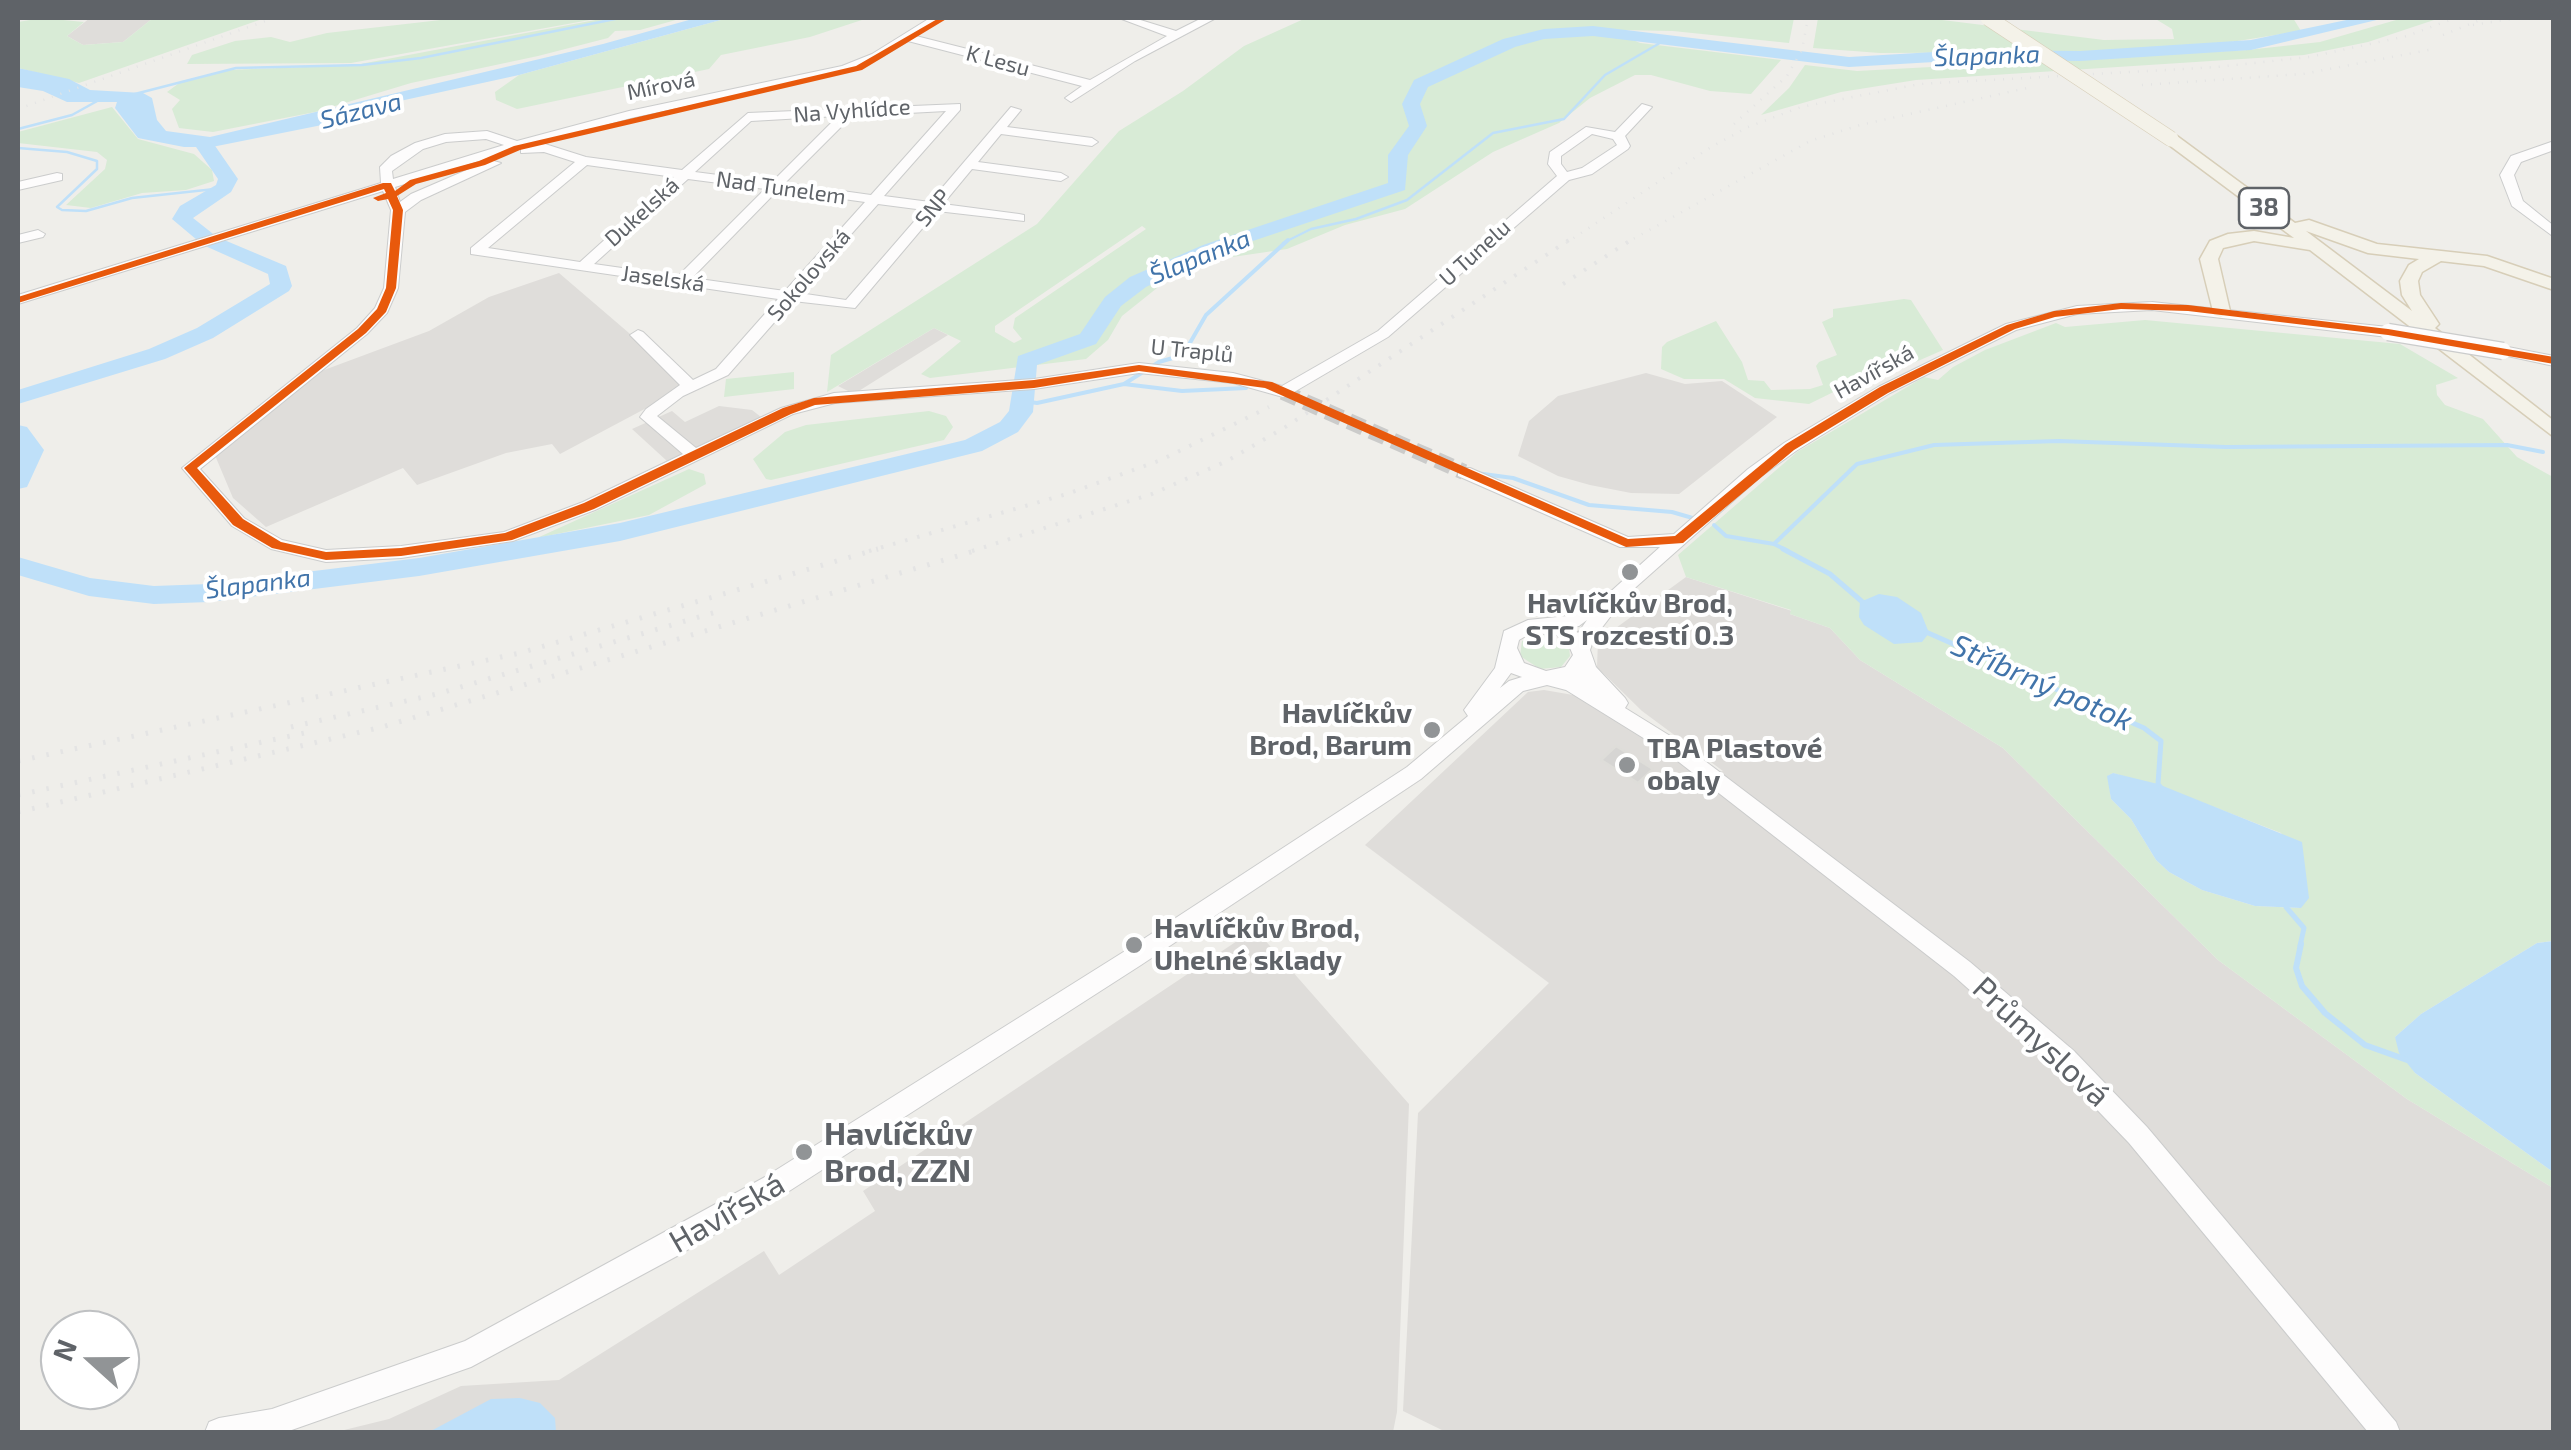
<!DOCTYPE html>
<meta charset="utf-8">
<style>
body{margin:0}
#map{position:relative;width:2571px;height:1450px;overflow:hidden;background:#efeeea;font-family:"Exo 2",sans-serif}
canvas{display:block}
.frame{position:absolute;inset:0;border:20px solid #5f6368;pointer-events:none}
.north{position:absolute;left:40px;top:1310px;width:100px;height:100px;box-sizing:border-box;background:#fff;border:2px solid #bfc1c3;border-radius:50%;rotate:291deg;font-size:28px;font-weight:700;line-height:40px;text-align:center;color:#5f6368}
.north::after{content:'';display:block;margin:auto;width:35px;height:45px;background:#919496;clip-path:polygon(50% 0,100% 100%,50% 72%,0 100%)}
</style>
<div id="map">
<canvas width="2571" height="1450"></canvas>
<div class="frame"></div>
<div class="north">N</div>
</div>
<script>
const g = document.querySelector('canvas').getContext('2d');
g.lineJoin = 'round';
function paint(path, color) { g.fillStyle = color; g.fill(path, 'evenodd'); }
const shape = rows => new Path2D(rows.map(r => 'M' + r).join(''));
function stroke(path, color, width, dash) { g.strokeStyle = color; g.lineWidth = width; g.lineCap = dash ? 'butt' : 'round'; g.setLineDash(dash || []); g.stroke(path); }
function drawText(font, color, halo, rows, align = 'center') {
  g.font = font + ' "Exo 2",sans-serif'; g.lineWidth = 8; g.setLineDash([]); g.textBaseline = 'middle'; g.strokeStyle = halo; g.fillStyle = color; for (const [text, x, y, turn = 0] of rows) {
    g.save(); g.translate(x, y); g.rotate((+turn || 0) * Math.PI / 180); g.textAlign = isNaN(turn) ? turn : align; if (halo) g.strokeText(text, 0, 0); g.fillText(text, 0, 0); g.restore();
  }
}
paint(shape([
 [90,18,153,18,123,42,83,45,67,36],
 [559,273,629,333,680,385,669,396,560,454,552,444,506,453,417,485,403,468,266,527,233,498,214,453,316,373,429,331,489,297],
 [934,328,948,335,854,394,838,386],
 [1646,373,1685,384,1722,381,1777,417,1679,494,1631,493,1590,485,1558,476,1518,456,1529,421,1558,396],
 [719,406,752,410,761,417,667,461,632,429,672,411,685,422],
 [1686,577,1792,611,1790,614,1830,628,1860,660,2003,748,2218,960,2407,1099,2553,1188,2553,1432,1446,1432,1403,1411,1418,1113,1549,983,1365,845,1528,692,1544,690,1579,696,1701,774,1723,771,1642,711,1597,667,1598,641],
 [1255,929,1409,1104,1397,1412,1393,1432,336,1432,389,1419,461,1386,559,1380,764,1251,779,1275,875,1211,863,1191]
]), '#dfddda');
paint(shape([
 [42,18,84,22,67,36,83,45,123,42,153,18,265,18,79,83,18,68,18,22],
 [458,18,601,18,351,63,187,64,192,55,235,41,271,37,290,42,327,33],
 [606,18,683,18,640,30,615,31,608,38,538,56,411,83,315,112,213,132,179,128,172,109,180,100,167,92,182,81,227,70,355,65],
 [728,18,868,18,810,37,721,55,709,69,517,109,496,100,495,92,519,75],
 [1306,18,1794,18,1789,43,1673,31,1569,29,1581,34,1624,36,1640,43,1781,60,1751,94,1710,91,1651,75,1635,75,1590,98,1559,123,1493,152,1405,209,1345,225,1287,249,1205,261,1172,276,1122,316,1108,340,1086,359,930,378,921,374,961,341,934,328,827,392,831,355,1037,224,1119,131,1183,91,1244,46],
 [1142,226,1146,229,1015,318,1013,328,1022,339,1014,343,995,332,995,326],
 [1818,18,1926,18,2104,40,2174,39,2172,29,2154,18,2293,18,2301,31,2225,43,2085,52,1880,53,1813,48],
 [2403,18,2440,18,2368,42,2304,55,1916,80,1841,92,1761,115,1789,88,1805,65,1857,71,2247,50,2320,42],
 [112,107,138,139,194,154,212,170,214,181,186,190,142,193,91,208,66,205,105,169,107,160,97,152,18,143,18,132],
 [1904,299,1911,300,1943,350,1902,368,1858,380,1809,404,1755,398,1724,379,1684,379,1661,369,1662,347,1667,342,1716,321,1742,362,1748,380,1764,381,1771,390,1810,389,1823,385,1816,366,1819,362,1837,355,1822,322,1833,317,1833,309],
 [2145,320,2400,344,2458,378,2436,385,2437,395,2445,405,2483,419,2517,457,2553,477,2553,941,2537,943,2421,1014,2395,1037,2415,1073,2553,1172,2553,1188,2407,1099,2218,960,2003,748,1860,660,1830,628,1790,614,1791,610,1686,577,1678,555,1797,452,1924,377,1938,380,1953,367,1985,350,2056,323,2065,327],
 [2113,773,2183,795,2281,833,2303,869,2301,908,2255,906,2202,890,2169,872,2156,860,2131,819,2111,799,2108,776],
 [794,372,794,389,724,397,726,379],
 [929,411,946,416,953,427,944,440,771,480,766,479,753,459,785,432,806,425],
 [689,469,704,474,706,484,649,515,537,538],
 [1545,633,1569,647,1570,656,1561,667,1540,669,1520,656,1522,641]
]), '#d8ebd6');
paint(shape([
 [696,18,728,18,519,75,400,101,332,123,212,147,184,147,138,138,115,108,117,102,67,102,43,91,18,87,18,68,69,79,90,90,143,93,152,98,157,120,166,131,210,137,603,44],
 [1879,594,1897,597,1921,613,1929,633,1922,642,1894,644,1864,625,1859,617,1860,602],
 [2113,773,2158,784,2302,842,2309,898,2301,908,2255,906,2202,890,2169,872,2156,860,2131,819,2111,799,2107,776],
 [2553,941,2554,941,2553,1172,2415,1073,2399,1053,2395,1037,2421,1014,2537,943],
 [520,1398,540,1403,555,1418,556,1432,429,1432,491,1399]
]), '#bfe0f9');
stroke(shape([
 [131,95,236,68,362,65,421,58,620,18],
 [18,129,72,115,99,100],
 [18,148,67,152,97,161,97,169,57,207,62,210,86,211,132,198,224,188],
 [1283,243,1311,229,1356,219,1407,200,1493,133,1564,119,1605,75,1665,40]
]), '#bfe0f9', 2.5);
stroke(shape([
 [1124,384,1159,362,1183,355,1206,315,1288,240],
 [1023,401,1037,403,1124,384,1182,391,1246,388],
 [1476,473,1513,478,1589,505,1672,512,1696,519],
 [1714,525,1726,536,1774,544,1788,551],
 [1774,544,1857,464,1934,445,2059,441,2226,447,2507,445,2543,452]
]), '#bfe0f9', 4);
stroke(shape([
 [1783,549,1830,574,1866,605],
 [1926,632,2144,728,2161,741,2158,784,2162,789],
 [2286,907,2304,928,2300,946]
]), '#bfe0f9', 5);
stroke(shape([
 [2301,944,2296,968,2302,986,2325,1013,2365,1045,2407,1060]
]), '#bfe0f9', 6);
paint(shape([
 [2356,18,2385,18,2251,50,2080,61,1968,60,1849,67,1593,36,1544,39,1515,47,1428,87,1420,104,1427,126,1408,155,1405,190,1217,253,1146,287,1121,306,1096,344,1037,365,1033,412,1018,432,982,451,620,541,419,576,209,602,154,604,89,596,18,575,18,557,90,578,154,586,209,584,419,558,620,523,965,440,1000,422,1009,411,1018,356,1080,334,1105,297,1130,277,1203,245,1388,183,1388,155,1409,126,1402,104,1414,80,1503,39,1544,29,1593,26,1849,57,1968,50,2080,51,2251,40,2356,18],
 [204,138,211,140,238,179,231,192,193,218,217,237,286,266,292,286,289,291,213,338,165,359,18,404,18,390,149,349,197,328,270,284,268,274,203,245,172,219,180,206,216,185,218,179,194,144,204,138],
 [18,425,27,427,44,450,27,487,18,489,18,425]
]), '#bfe0f9');
const building = shape([
 [1616,746,1653,769,1638,783,1601,760,1616,746]
]);
paint(building, '#d6d5d3');
stroke(building, '#deddd9', 2.5);
stroke(shape([
 [1283,392,1464,472]
]), '#cbcbca', 16, [16, 8]);
const minor = shape([
 [930,18,943,18,916,36,1090,80,1167,36,1119,18,1134,18,1176,31,1202,18,1216,18,1135,61,1071,102,1065,98,1082,86,908,41,880,58,849,71,631,118,528,146,545,144,586,157,682,170,748,113,960,104,960,110,884,196,930,202,1011,107,1021,110,1007,127,1092,138,1098,142,1092,146,1001,134,978,162,1061,173,1068,177,1061,181,972,169,943,204,1019,214,1024,215,1024,221,937,211,855,308,793,301,728,375,683,396,657,416,696,448,781,408,834,393,1034,379,1139,363,1233,373,1282,386,1378,331,1557,176,1548,164,1550,152,1586,127,1615,132,1642,104,1652,107,1625,136,1630,146,1628,149,1592,174,1569,180,1388,337,1289,395,1283,397,1233,383,1139,373,1034,389,835,403,793,414,595,510,513,541,401,558,326,562,271,549,232,526,182,468,357,328,375,308,384,288,391,210,383,191,18,304,18,295,381,183,380,167,391,156,415,143,445,134,487,131,517,141,629,111,842,66,872,54,930,18],
 [946,111,871,195,785,183,852,116,946,111],
 [838,116,772,182,695,172,751,121,838,116],
 [1592,134,1613,139,1617,145,1582,168,1567,172,1561,164,1561,156,1592,134],
 [486,139,504,145,393,179,392,171,423,149,446,142,486,139],
 [521,148,521,153,544,152,575,162,471,248,471,254,778,299,716,369,693,380,643,332,638,330,630,335,680,385,646,409,640,417,683,454,583,502,504,532,401,546,326,550,282,540,244,518,200,469,367,334,387,313,398,288,405,212,421,200,501,163,490,160,411,194,400,202,395,187,521,148],
 [587,165,674,177,580,262,488,248,587,165],
 [688,179,765,189,678,276,594,264,688,179],
 [778,190,865,202,785,291,692,278,778,190],
 [878,204,924,210,846,300,799,293,878,204],
 [2554,141,2554,150,2521,162,2514,175,2523,201,2554,226,2554,237,2512,206,2500,175,2511,156,2554,141],
 [57,173,62,174,62,180,18,190,18,182,57,173],
 [38,230,45,234,43,237,18,243,18,235,38,230],
 [2152,302,2388,327,2396,332,2388,337,2152,310,2077,314,2016,330,1890,393,1796,451,1760,477,1627,595,1594,638,1590,650,1596,667,1625,698,1628,703,1625,708,1680,742,1970,962,2074,1051,2147,1127,2396,1422,2400,1432,2368,1432,2129,1143,2056,1067,1954,976,1666,752,1566,690,1547,685,1523,691,1421,779,1141,965,783,1195,677,1256,471,1367,286,1432,205,1432,209,1422,219,1418,272,1409,465,1341,765,1177,1125,951,1407,767,1468,716,1464,710,1495,668,1504,631,1528,620,1567,616,1608,594,1660,547,1620,547,1458,476,1458,468,1470,468,1628,537,1674,534,1748,469,1784,443,1878,387,2006,324,2077,306,2152,302],
 [1587,620,1578,633,1572,627,1579,626,1587,620],
 [1531,633,1557,635,1570,648,1573,655,1565,667,1546,671,1524,663,1517,648,1519,640,1531,633],
 [1511,673,1522,677,1509,681,1500,688,1511,673],
 [2503,346,2554,356,2554,366,2498,354,2498,348,2503,346]
]);
const major = shape([
 [2165,136,2177,136,2295,223,2309,220,2377,244,2487,256,2554,279,2554,290,2484,266,2441,261,2422,272,2418,281,2420,295,2439,324,2435,328,2554,421,2554,437,2310,250,2254,241,2223,248,2218,259,2230,311,2221,317,2214,315,2200,259,2210,241,2228,234,2254,231,2294,238,2165,142,2165,136],
 [2306,231,2368,253,2419,259,2409,265,2400,281,2402,295,2412,311,2306,231]
]);
stroke(minor, '#cbcccc', 2);
stroke(major, '#d7ceb8', 3);
paint(minor, '#fdfcfc');
paint(major, '#f4f2e9');
stroke(shape([
 [2473,25,2517,18],
 [2443,35,2485,18],
 [2142,85,2303,74,2434,49],
 [18,109,274,18],
 [1734,124,1787,76,1802,50,1808,18],
 [1566,243,1711,147,1748,127,1801,107,1920,84,2217,67,2309,57,2407,36,2455,18],
 [1626,243,1810,141,1860,125,2027,88]
]), '#e4e4e4', 2.5, [1, 8]);
stroke(shape([
 [1563,284,1631,240],
 [869,551,1067,494,1161,460,1269,407],
 [972,551,1152,494,1227,461,1287,426,1569,240]
]), '#e4e4e4', 4, [2.5, 10]);
stroke(shape([
 [291,727,437,694,716,612],
 [18,761,520,653,878,549],
 [18,795,309,732],
 [18,812,382,727,981,549]
]), '#e4e4e4', 5, [2.5, 12]);
const minorBridge = shape([
 [2388,332,2503,351]
]);
const majorBridge = shape([
 [1988,18,2171,139]
]);
stroke(minorBridge, '#cbcccc', 19, []);
stroke(majorBridge, '#d7ceb8', 16, []);
stroke(minorBridge, '#fdfcfc', 16);
stroke(majorBridge, '#f4f2e9', 15);
paint(shape([
 [939,18,948,18,862,70,520,150,485,165,416,184,397,196,403,210,396,288,386,312,366,333,197,468,243,519,281,542,326,552,401,548,505,533,584,503,783,408,814,398,1034,380,1139,365,1272,382,1628,539,1675,536,1786,444,1880,387,2007,325,2054,311,2121,303,2188,305,2388,329,2554,357,2554,364,2388,335,2188,311,2121,309,2055,317,2015,329,1888,393,1794,450,1683,543,1626,547,1265,388,1139,371,1034,388,815,405,791,414,594,509,512,540,401,556,326,560,272,548,233,525,184,468,358,329,377,309,386,288,393,210,388,199,378,201,373,198,386,193,384,189,18,303,18,297,383,183,391,183,395,191,410,180,479,161,514,146,856,66,939,18]
]), '#e8590c');
for (const [x, y, r, color] of [
 [1630,572,10,"#919496"],
 [1432,730,10,"#919496"],
 [1627,765,10,"#919496"],
 [1134,945,10,"#919496"],
 [804,1152,10,"#919496"]
]) { const dot = new Path2D(); dot.arc(x, y, r, 0, 2 * Math.PI); g.fillStyle = color; g.fill(dot); stroke(dot, '#fff', 4); }
drawText('22px', '#5f6368', '#fff', [
 ["K Lesu",998,61,15],
 ["Mírová",661,86,-12],
 ["Na Vyhlídce",852,111,-4],
 ["Nad Tunelem",781,188,8],
 ["SNP",933,208,-50],
 ["Dukelská",642,212,-42],
 ["U Tunelu",1475,253,-42],
 ["Sokolovská",809,275,-49],
 ["Jaselská",663,279,8],
 ["U Traplů",1192,351,6],
 ["Havířská",1874,372,-29]
]);
drawText('italic 25px', '#4174aa', '#fff', [
 ["Šlapanka",1987,56,-2],
 ["Sázava",361,111,-14],
 ["Šlapanka",1200,257,-22],
 ["Šlapanka",258,584,-7]
]);
for (const [x, y, w] of [
 [2264,208,50]
]) { const box = new Path2D(); box.roundRect(x - w / 2, y - 20, w, 40, 8); g.fillStyle = '#fff'; g.fill(box); stroke(box, '#5f6368', 2.5); }
drawText('bold 25px', '#5f6368', null, [
 ["38",2264,208]
]);
drawText('bold 28px', '#5f6368', '#fff', [
 ["Havlíčkův Brod,",1630,604,"center"],
 ["STS rozcestí 0.3",1630,636,"center"],
 ["Havlíčkův",1412,714,"right"],
 ["Brod, Barum",1412,746,"right"],
 ["TBA Plastové",1647,749],
 ["obaly",1647,781],
 ["Havlíčkův Brod,",1154,929],
 ["Uhelné sklady",1154,961]
], 'left');
drawText('italic 30px', '#4174aa', '#fff', [
 ["Stříbrný potok",2042,683,24]
]);
drawText('32px', '#5f6368', '#fff', [
 ["Průmyslová",2041,1042,43],
 ["Havířská",727,1213,-30]
]);
drawText('bold 32px', '#5f6368', '#fff', [
 ["Havlíčkův",824,1134],
 ["Brod, ZZN",824,1171]
], 'left');
</script>
